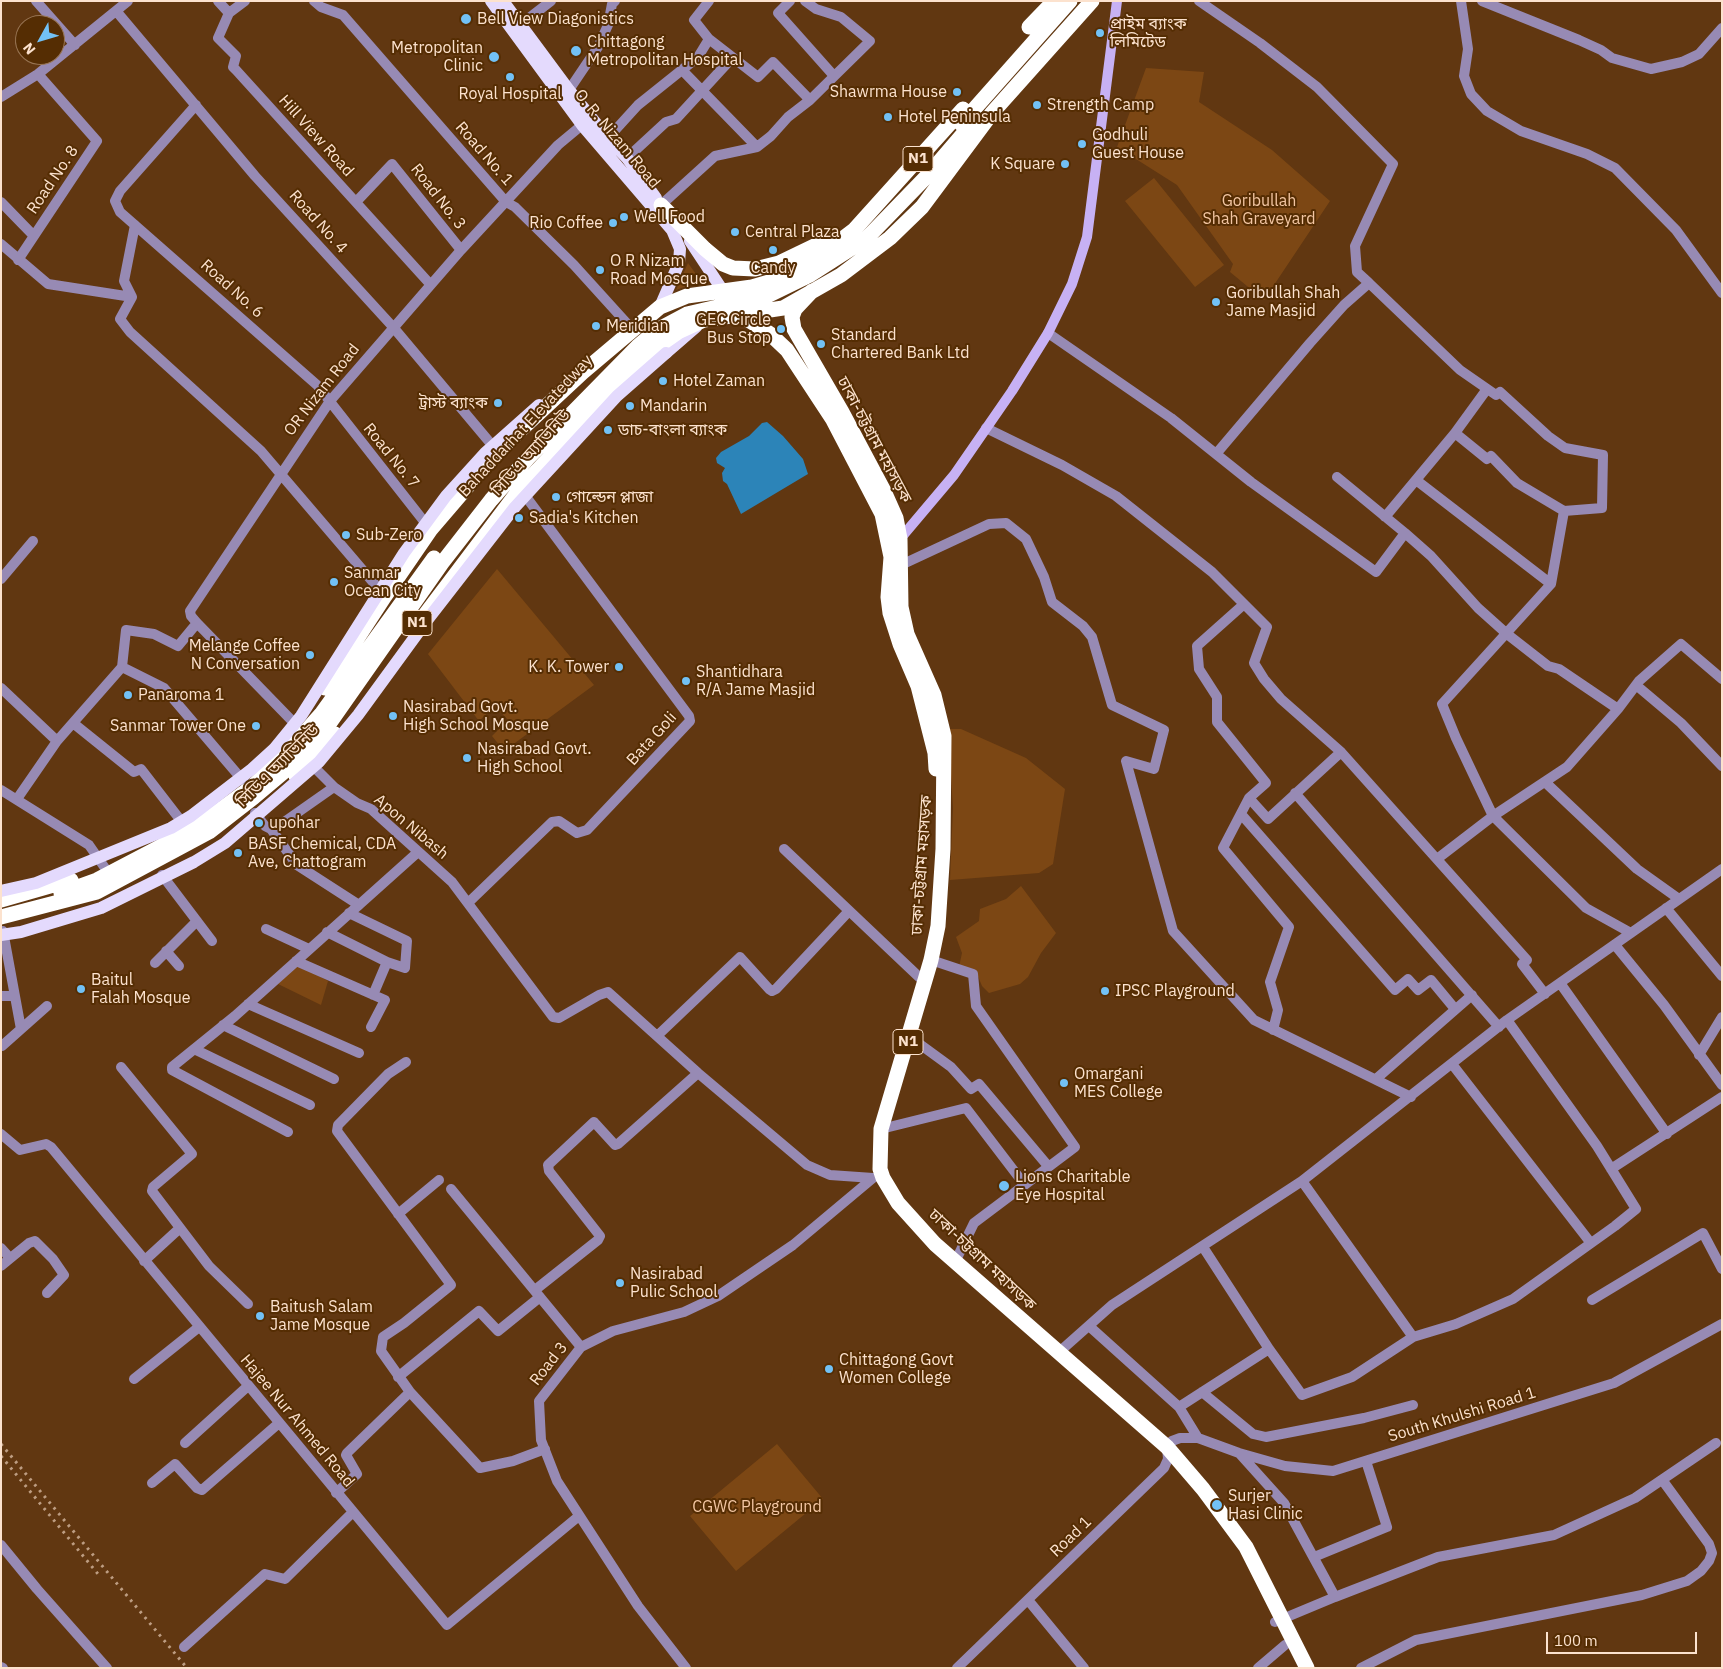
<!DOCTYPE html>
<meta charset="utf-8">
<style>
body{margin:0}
#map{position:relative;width:1723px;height:1669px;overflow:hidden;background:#613711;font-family:"IBM Plex Sans",sans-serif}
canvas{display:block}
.frame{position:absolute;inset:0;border:2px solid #fce2ce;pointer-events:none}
.north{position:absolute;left:15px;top:15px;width:50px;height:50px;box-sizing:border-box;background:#552d03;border:1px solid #987554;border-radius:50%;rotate:231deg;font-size:14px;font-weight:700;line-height:20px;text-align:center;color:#fce2ce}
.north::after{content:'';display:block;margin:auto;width:18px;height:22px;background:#72c1f5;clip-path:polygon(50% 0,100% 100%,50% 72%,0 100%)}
.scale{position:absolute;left:1546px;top:1632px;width:151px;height:22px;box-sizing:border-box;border:2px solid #fce2ce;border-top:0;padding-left:6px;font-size:15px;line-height:18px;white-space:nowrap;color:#fce2ce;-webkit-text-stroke:4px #552d03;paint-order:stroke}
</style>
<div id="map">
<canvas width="1723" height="1669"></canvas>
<div class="frame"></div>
<div class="north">N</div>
<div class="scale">100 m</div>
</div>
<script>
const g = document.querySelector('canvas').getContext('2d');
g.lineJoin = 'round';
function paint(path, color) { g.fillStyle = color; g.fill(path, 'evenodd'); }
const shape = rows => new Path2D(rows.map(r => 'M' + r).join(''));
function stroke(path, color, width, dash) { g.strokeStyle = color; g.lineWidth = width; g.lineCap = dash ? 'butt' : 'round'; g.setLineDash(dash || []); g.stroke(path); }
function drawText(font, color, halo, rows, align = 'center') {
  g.font = font + ' "IBM Plex Sans","Noto Sans Bengali",sans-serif'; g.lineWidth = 4; g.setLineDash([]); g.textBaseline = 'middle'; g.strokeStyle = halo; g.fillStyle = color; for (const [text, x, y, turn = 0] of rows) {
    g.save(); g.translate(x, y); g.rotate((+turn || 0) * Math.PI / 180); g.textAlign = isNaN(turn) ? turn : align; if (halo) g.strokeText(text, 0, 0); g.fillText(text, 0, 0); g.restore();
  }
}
paint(shape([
 [1146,68,1204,72,1199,102,1272,150,1330,201,1264,300,1230,272,1233,264,1177,185,1117,147],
 [1154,178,1224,265,1195,287,1125,201],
 [688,263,701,281,676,290],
 [497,569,594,685,504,751,492,736,508,720,495,706,479,721,428,654],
 [948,729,961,729,1026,758,1065,789,1053,864,1039,873,950,880,953,808],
 [1021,886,1056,933,1041,953,1028,977,1020,984,989,993,982,986,977,974,959,967,962,953,956,937,979,921,980,909,1006,899],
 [298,964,328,981,321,1005,278,984],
 [777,1444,823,1499,736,1571,690,1516]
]), '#7c4714');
paint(shape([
 [767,422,783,436,803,459,808,474,741,514,727,484,723,481,722,473,725,468,717,463,716,458,721,452,749,436,762,423]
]), '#2c84b8');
stroke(shape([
 [36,1,75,45],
 [218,1,229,13,218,38,236,56,233,67,236,70,430,284],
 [314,1,321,7,343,15,506,202,515,207,574,265,632,329],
 [709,1,694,20,709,39,758,77,773,62,810,100],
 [790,1,778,13,834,76],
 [1199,1,1260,43,1317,87,1393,164,1355,246,1357,272,1369,283],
 [1461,1,1468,49,1464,76,1471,94,1487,111,1521,131,1587,154,1615,168,1676,230,1722,293],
 [1482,1,1579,40,1601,50,1612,58,1651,69,1682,62,1699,54,1722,28],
 [117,12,255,176,393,327,497,451],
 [229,13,245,1],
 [520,25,551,1],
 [682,70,757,147],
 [569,90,598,47,608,25,612,4,615,1],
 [1,97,38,74,128,1],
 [196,105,120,191,115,201,120,212,317,385,430,529],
 [608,138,638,105,698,57,709,39],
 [627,158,666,122,676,119,732,58],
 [1,202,34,236],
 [356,202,392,164,461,250],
 [661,205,715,156,757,147,771,136,788,117,810,100,870,41,841,17,816,9,805,1],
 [135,225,124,281,132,297,120,319,130,332,261,451,384,595],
 [1,244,48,284,132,297],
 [18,260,97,141,38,74],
 [1048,333,1171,418,1251,482,1376,572,1405,533,1431,556,1478,608,1507,634,1548,666,1559,669,1618,709,1639,681,1681,644,1722,679],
 [986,428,1062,465,1116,496,1212,572,1267,627,1254,663,1264,679,1281,699,1341,752,1527,960,1522,964,1545,994],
 [1455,433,1487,459,1491,456,1517,483,1564,511,1551,584],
 [1216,454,1310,343,1344,305,1369,283,1460,370,1496,395,1500,392,1548,436,1565,448,1603,455,1602,508,1564,511],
 [1337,477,1405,533],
 [1416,480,1551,584,1442,704,1456,738,1493,816,1586,908,1631,933],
 [1385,517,1455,433,1487,389],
 [901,565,989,524,1006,523,1026,539,1044,577,1052,602,1083,626,1092,637,1112,705,1164,730,1154,769,1126,761,1173,931,1254,1020,1411,1097],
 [1,579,33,541],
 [1243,605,1197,646,1199,669,1217,697,1217,722,1266,783,1249,798,1268,819,1341,752],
 [122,667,164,688,245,783],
 [1636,685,1681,723,1722,766],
 [1,688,57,741],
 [73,723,134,772,141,769,185,826],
 [299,728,197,623,191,616,190,611,330,401,461,250,558,145,582,125],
 [310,763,334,787],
 [1545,782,1637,869,1679,899],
 [1,790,89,845,105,868],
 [1295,793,1499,1027],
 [1249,798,1223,848,1289,927,1270,982,1278,1010,1273,1030],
 [17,799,57,741,122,667,126,630,154,634,178,646,197,623],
 [255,813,265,826,271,829,277,827,334,787,357,803,371,809,452,882,553,1017,559,1018,599,995,608,992,698,1073,807,1165,830,1175,873,1178],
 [1241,814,1395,990,1408,979,1418,990,1431,980,1455,1009],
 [271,829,297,865,359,905],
 [784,849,919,977,926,977],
 [1437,859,1493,816,1567,767,1618,709],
 [162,875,212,941],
 [469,902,552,822,559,821,577,833,587,830,690,721,689,716,521,490],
 [1666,908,1722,976],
 [266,929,309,949],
 [3,931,21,1029],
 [327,932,387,962,405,968,407,941,349,913],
 [1615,945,1664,1005,1722,1085],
 [166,951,179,966],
 [931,960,973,974,976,1006,1075,1147,974,1223,955,1262],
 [296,961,385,1000,371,1027],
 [155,963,197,921],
 [1560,983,1667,1134],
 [373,995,387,962],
 [1,996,15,996],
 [248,1004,359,1053],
 [223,1025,334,1079],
 [657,1036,740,957,769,989,772,991,776,989,849,911],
 [910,1037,951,1067,971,1089,979,1084,1048,1166],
 [2,1046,47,1006],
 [194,1049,310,1105],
 [1699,1055,1722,1017],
 [406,1062,388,1074,338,1125,337,1131,451,1285,404,1323,383,1337,381,1351,410,1392,480,1468,513,1461,545,1449],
 [1452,1064,1590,1242],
 [121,1067,192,1154,153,1187,152,1191,209,1266,248,1304],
 [1376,1079,1472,995],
 [881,1129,966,1108,1024,1184],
 [288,1132,172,1070,172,1067,235,1016,418,852],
 [1,1134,20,1150,46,1144,51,1147,447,1625,579,1516],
 [1611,1169,1722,1097],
 [1302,1181,1413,1337],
 [451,1189,581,1347],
 [398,1214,439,1180],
 [1203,1247,1269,1349,1302,1395,1352,1377,1413,1337,1456,1324,1513,1299,1615,1226,1636,1209,1597,1146,1507,1020],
 [1,1248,10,1258],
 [144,1261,180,1228],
 [1,1266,29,1243,35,1241,53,1259,64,1275,47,1293],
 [535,1290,598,1240,600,1236,549,1171,548,1165,594,1122,615,1145,618,1144,698,1073],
 [1592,1300,1703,1233,1722,1269],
 [1089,1326,1179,1407,1269,1349],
 [1058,1353,1112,1305,1302,1181,1507,1020,1722,869],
 [398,1377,479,1311,498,1331,540,1297],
 [134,1379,199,1327],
 [1202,1392,1253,1434,1266,1437,1364,1418,1413,1405],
 [1179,1407,1198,1438],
 [185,1443,248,1386],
 [1239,1453,1284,1503,1335,1597,1275,1622],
 [152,1483,175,1464,197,1488,202,1490,279,1423],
 [336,1493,357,1474,346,1455,347,1453,410,1392],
 [1,1545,37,1589,107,1668],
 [1314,1557,1387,1527,1366,1461],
 [1335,1597,1438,1557,1554,1535,1635,1498,1716,1443],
 [1028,1600,1084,1668],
 [184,1647,265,1574,285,1579,353,1512],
 [1,1667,3,1668],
 [686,1668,638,1606,557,1481,541,1440,539,1401,581,1347,613,1331,684,1312,718,1296,793,1245,873,1178],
 [957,1668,1164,1468,1168,1459,1167,1447,1172,1441,1180,1438,1198,1438,1239,1453,1285,1466,1333,1471,1614,1383,1722,1324],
 [1258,1668,1285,1645],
 [1361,1668,1416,1640,1642,1595,1687,1581,1701,1571,1709,1561,1712,1553,1709,1544,1663,1481]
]), '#978ab4', 10);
stroke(shape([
 [900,539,954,475,1012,391,1048,333,1072,284,1087,237,1117,1]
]), '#c7b1f4', 10);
stroke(shape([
 [491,1,582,125,672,230,680,249,679,263,660,307],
 [503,1,569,90,608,138,627,158,656,198],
 [690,241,723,291],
 [666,353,696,327]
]), '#e4dafd', 12);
stroke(shape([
 [1029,27,1054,1],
 [961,124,1070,1],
 [661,205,705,249,723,264,733,268,755,269,779,263,833,237],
 [812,291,795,309,792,317,794,329,842,412,884,491,896,518,900,539,901,607,907,634,934,695,944,736,943,849,938,926,931,960,881,1129,880,1169,883,1178,898,1203,935,1244,1167,1447,1203,1489,1246,1547,1307,1668],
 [740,315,769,333,787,350,833,420,882,514,891,557,888,597,890,613,900,644,918,686,935,753,936,769],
 [415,628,520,489,648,353,678,332,704,320,783,308,841,275,890,238,922,207,992,113,1092,1],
 [325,688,385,596,431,529,497,452,583,372,660,307,687,296,752,287,769,282,825,252,854,230,963,109],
 [296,776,335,734],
 [61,893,97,880,158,848,210,817,253,786,288,751,322,713,434,558],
 [1,900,71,880],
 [1,917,97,892,209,832,254,797,292,765,327,727,442,563,491,500,528,458,638,346,657,330,687,314,769,295,810,275,866,239,928,175,976,119]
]), '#fff', 15);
stroke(shape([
 [1,1444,187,1668],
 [1,1456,98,1574]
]), '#bd9d82', 3, [2.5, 5]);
stroke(shape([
 [1,891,36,883,171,828,191,816,252,769,274,749,301,716,404,553,446,496,485,453,539,405],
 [1,935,21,932,101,908,194,862,225,843,319,762,358,715,428,619,515,507,617,396,666,353]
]), '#e4dafd', 12);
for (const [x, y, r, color] of [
 [466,19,6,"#72c1f5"],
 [1100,33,5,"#72c1f5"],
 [576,51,6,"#72c1f5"],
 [494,57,6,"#72c1f5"],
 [510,77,5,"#72c1f5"],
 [957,92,5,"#72c1f5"],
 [1037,105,5,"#72c1f5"],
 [888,117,5,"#72c1f5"],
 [1082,144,5,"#72c1f5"],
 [1065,164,5,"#72c1f5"],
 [624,217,5,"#72c1f5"],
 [613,223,5,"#72c1f5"],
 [735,232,5,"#72c1f5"],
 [773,250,5,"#72c1f5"],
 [600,270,5,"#72c1f5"],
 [1216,302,5,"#72c1f5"],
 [596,326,5,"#72c1f5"],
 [781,329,5,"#72c1f5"],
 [821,344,5,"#72c1f5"],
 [663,381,5,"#72c1f5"],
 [498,403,5,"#72c1f5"],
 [630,406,5,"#72c1f5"],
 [608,430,5,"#72c1f5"],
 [556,497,5,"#72c1f5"],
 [519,518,5,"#72c1f5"],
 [346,535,5,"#72c1f5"],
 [334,582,5,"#72c1f5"],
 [310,655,5,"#72c1f5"],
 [619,667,5,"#72c1f5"],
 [686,681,5,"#72c1f5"],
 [128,695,5,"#72c1f5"],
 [393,716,5,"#72c1f5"],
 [256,726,5,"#72c1f5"],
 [467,758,5,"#72c1f5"],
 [259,823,5,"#72c1f5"],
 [238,853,5,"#72c1f5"],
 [81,989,5,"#72c1f5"],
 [1105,991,5,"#72c1f5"],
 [1064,1083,5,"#72c1f5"],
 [1004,1186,6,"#72c1f5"],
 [620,1283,5,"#72c1f5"],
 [260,1316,5,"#72c1f5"],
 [829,1369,5,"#72c1f5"],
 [1217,1505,6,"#72c1f5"]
]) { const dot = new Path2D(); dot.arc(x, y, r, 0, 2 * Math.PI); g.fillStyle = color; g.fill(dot); stroke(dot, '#552d03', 2); }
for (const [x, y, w] of [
 [918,159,30],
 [417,623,30],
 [908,1042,30]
]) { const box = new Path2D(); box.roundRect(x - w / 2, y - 12.5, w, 25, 4); g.fillStyle = '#552d03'; g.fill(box); stroke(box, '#fce2ce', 1); }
drawText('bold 15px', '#fce2ce', null, [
 ["N1",918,159],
 ["N1",417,623],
 ["N1",908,1042]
]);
drawText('16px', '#fce2ce', '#552d03', [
 ["Bell View Diagonistics",477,19],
 ["প্রাইম ব্যাংক",1110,24],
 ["লিমিটেড",1110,42],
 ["Chittagong",587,42],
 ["Metropolitan Hospital",587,60],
 ["Metropolitan",483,48,"right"],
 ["Clinic",483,66,"right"],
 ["Shawrma House",947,92,"right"],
 ["Royal Hospital",510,94,"center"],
 ["Strength Camp",1047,105],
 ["Hotel Peninsula",898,117],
 ["Godhuli",1092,135],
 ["Guest House",1092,153],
 ["K Square",1055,164,"right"],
 ["Well Food",634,217],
 ["Rio Coffee",603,223,"right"],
 ["Central Plaza",745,232],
 ["O R Nizam",610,261],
 ["Road Mosque",610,279],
 ["Candy",773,268,"center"],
 ["Goribullah Shah",1226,293],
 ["Jame Masjid",1226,311],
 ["GEC Circle",771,320,"right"],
 ["Bus Stop",771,338,"right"],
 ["Meridian",606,326],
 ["Standard",831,335],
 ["Chartered Bank Ltd",831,353],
 ["Hotel Zaman",673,381],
 ["ট্রাস্ট ব্যাংক",488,403,"right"],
 ["Mandarin",640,406],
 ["ডাচ-বাংলা ব্যাংক",618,430],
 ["গোল্ডেন প্লাজা",566,497],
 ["Sadia's Kitchen",529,518],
 ["Sub-Zero",356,535],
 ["Sanmar",344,573],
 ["Ocean City",344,591],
 ["Melange Coffee",300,646,"right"],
 ["N Conversation",300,664,"right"],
 ["K. K. Tower",609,667,"right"],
 ["Shantidhara",696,672],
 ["R/A Jame Masjid",696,690],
 ["Panaroma 1",138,695],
 ["Nasirabad Govt.",403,707],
 ["High School Mosque",403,725],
 ["Sanmar Tower One",246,726,"right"],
 ["Nasirabad Govt.",477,749],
 ["High School",477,767],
 ["upohar",269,823],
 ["BASF Chemical, CDA",248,844],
 ["Ave, Chattogram",248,862],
 ["Baitul",91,980],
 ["Falah Mosque",91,998],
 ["IPSC Playground",1115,991],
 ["Omargani",1074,1074],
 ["MES College",1074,1092],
 ["Lions Charitable",1015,1177],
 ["Eye Hospital",1015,1195],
 ["Nasirabad",630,1274],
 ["Pulic School",630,1292],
 ["Baitush Salam",270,1307],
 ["Jame Mosque",270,1325],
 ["Chittagong Govt",839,1360],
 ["Women College",839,1378],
 ["Surjer",1228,1496],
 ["Hasi Clinic",1228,1514]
], 'left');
drawText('16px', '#fce2ce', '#552d03', [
 ["Hill View Road",316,136,48],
 ["O. R. Nizam Road",617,139,50],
 ["Road No. 1",484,154,49],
 ["Road No. 8",53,180,-56],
 ["Road No. 3",438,197,52],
 ["Road No. 4",318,222,48],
 ["Road No. 6",232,289,42],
 ["OR Nizam Road",322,390,-52],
 ["Bahaddarhat Elevatedway",526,426,-47],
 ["ঢাকা-চট্টগ্রাম মহাসড়ক",874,440,62],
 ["সিডিএ অ্যাভিনিউ",531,453,-48],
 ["Road No. 7",391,456,51],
 ["Bata Goli",652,739,-48],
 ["সিডিএ অ্যাভিনিউ",278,766,-45],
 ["Apon Nibash",411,827,40],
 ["ঢাকা-চট্টগ্রাম মহাসড়ক",922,865,-86],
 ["ঢাকা-চট্টগ্রাম মহাসড়ক",982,1260,43],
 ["Road 3",549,1364,-52],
 ["South Khulshi Road 1",1462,1415,-17],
 ["Hajee Nur Ahmed Road",297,1421,50],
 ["Road 1",1071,1537,-44]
]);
drawText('16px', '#f3c6a3', '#552d03', [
 ["Goribullah",1259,201],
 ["Shah Graveyard",1259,219],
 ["CGWC Playground",757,1507]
]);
</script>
